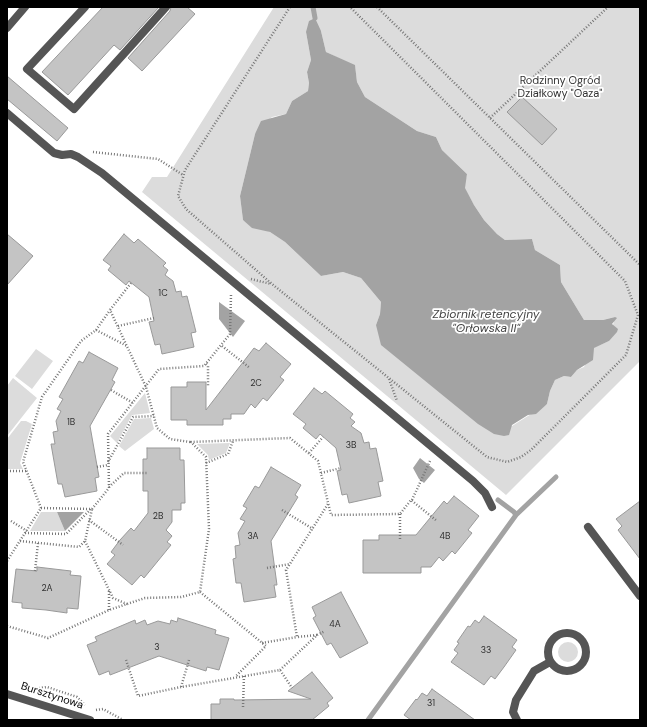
<!DOCTYPE html>
<meta charset="utf-8">
<style>
body{margin:0}
#map{position:relative;width:647px;height:727px;overflow:hidden;background:#fff;font-family:"DM Sans",sans-serif}
canvas{display:block}
.frame{position:absolute;inset:0;border:8px solid #000;pointer-events:none}
</style>
<div id="map">
<canvas width="647" height="727"></canvas>
<div class="frame"></div>
</div>
<script>
const g = document.querySelector('canvas').getContext('2d');
g.lineJoin = 'round';
function paint(path, color) { g.fillStyle = color; g.fill(path, 'evenodd'); }
const shape = rows => new Path2D(rows.map(r => 'M' + r).join(''));
function stroke(path, color, width, dash) { g.strokeStyle = color; g.lineWidth = width; g.lineCap = dash ? 'butt' : 'round'; g.setLineDash(dash || []); g.stroke(path); }
function drawText(font, color, halo, rows, align = 'center') {
  g.font = font + ' "DM Sans",sans-serif'; g.lineWidth = 3.5; g.setLineDash([]); g.textBaseline = 'middle'; g.strokeStyle = halo; g.fillStyle = color; for (const [text, x, y, turn = 0] of rows) {
    g.save(); g.translate(x, y); g.rotate((+turn || 0) * Math.PI / 180); g.textAlign = isNaN(turn) ? turn : align; if (halo) g.strokeText(text, 0, 0); g.fillText(text, 0, 0); g.restore();
  }
}
paint(shape([
 [274,7,640,7,640,361,506,495,142,192,152,177,167,177],
 [321,31,326,52,355,66,357,82,365,97,417,131,436,137,442,150,467,174,464,188,474,205,484,220,497,234,505,240,532,239,535,250,560,265,561,282,584,320,603,320,615,317,609,341,593,348,584,367,577,370,571,377,564,376,555,380,550,391,547,404,512,426,376,325,380,314,381,302,361,278,343,272,321,276,285,242,270,232,243,220,240,196,255,134,272,117,286,114,292,101,308,91,309,83,307,72,311,60,306,32],
 [36,349,53,361,32,389,15,376],
 [13,378,37,398,7,436,7,386],
 [145,393,150,413,132,415,117,443,110,436],
 [151,418,154,429,125,451,119,446,134,419],
 [21,421,26,421,32,424,20,463,23,469,7,469,7,439],
 [230,443,226,453,209,460,208,455,197,444],
 [41,512,57,512,65,531,30,531],
 '558 652a10 10 0 1 1 20 0a10 10 0 1 1-20 0Z'
]), '#dcdcdc');
paint(shape([
 [315,18,321,31,326,52,355,65,357,82,365,97,417,131,436,137,442,150,467,174,465,188,474,205,484,220,497,234,505,240,532,239,535,250,560,265,561,282,584,320,603,320,615,317,617,318,612,324,618,329,617,332,609,341,594,348,593,360,577,370,571,377,564,376,555,380,550,391,547,404,536,414,528,415,512,425,509,435,504,436,494,434,478,424,381,345,376,325,380,314,381,302,361,278,343,272,321,276,285,242,270,232,252,228,243,220,240,196,255,134,261,121,286,114,292,101,308,91,309,83,307,72,311,60,306,32,309,21],
 [219,302,245,321,233,337,219,319],
 [420,458,435,470,424,483,419,479,413,468],
 [57,512,84,512,65,531]
]), '#a3a3a3');
stroke(shape([
 [313,7,315,18],
 [498,500,514,512,516,515],
 [368,720,516,515,556,477]
]), '#a3a3a3', 5);
const building = shape([
 [103,7,159,7,120,50,114,45,68,95,42,72,103,7],
 [171,7,187,7,195,14,142,71,128,58,170,11,171,7],
 [7,76,68,128,57,141,7,99,7,76],
 [522,97,557,129,542,145,507,112,522,97],
 [7,234,33,256,7,285,7,234],
 [124,234,134,243,138,239,166,263,163,266,168,270,165,275,173,281,176,292,181,291,182,297,187,296,196,332,191,333,194,347,162,354,160,344,155,345,149,322,154,321,149,297,129,281,126,285,108,270,111,266,103,260,124,234],
 [266,343,291,364,280,377,284,380,267,401,263,398,255,408,251,404,244,414,231,414,231,419,223,419,223,425,187,425,187,420,171,420,171,387,187,387,187,382,206,382,206,410,254,348,259,351,266,343],
 [89,352,118,368,112,380,115,382,90,426,99,477,95,478,97,491,65,497,62,484,58,484,51,444,55,444,53,432,58,431,56,421,61,411,57,409,63,399,59,397,79,361,83,363,89,352],
 [314,388,322,394,325,391,353,414,350,418,355,422,351,426,361,433,364,443,369,442,370,449,376,448,383,481,378,482,381,496,349,503,347,494,342,495,337,471,341,470,336,448,320,434,316,439,303,428,306,424,293,414,314,388],
 [147,448,180,448,180,460,184,460,185,503,181,503,181,510,172,510,172,522,166,530,172,536,167,542,171,545,144,578,141,575,132,585,107,564,115,555,111,552,120,540,131,528,134,531,148,513,148,491,143,491,143,459,147,459,147,448],
 [271,467,301,485,295,495,298,497,271,541,277,585,274,585,276,597,244,602,241,583,236,583,233,559,236,558,235,546,240,545,238,533,245,521,240,519,247,508,243,506,255,486,259,488,271,467],
 [454,496,479,516,468,530,472,533,455,554,452,551,443,561,439,557,431,567,421,567,421,573,363,573,363,540,379,540,379,535,416,535,444,501,447,504,454,496],
 [640,501,640,559,618,530,622,526,616,519,640,501],
 [37,567,71,571,70,575,81,576,78,609,67,608,67,613,46,610,22,608,22,603,12,602,16,569,37,571,37,567],
 [341,592,368,643,340,658,331,643,327,645,313,618,316,616,312,607,341,592],
 [484,616,517,640,512,647,516,650,504,667,495,679,491,676,484,685,451,662,458,653,454,650,459,643,457,642,468,626,470,627,475,620,479,623,484,616],
 [178,618,216,630,215,634,229,638,219,670,207,667,206,671,159,656,110,675,109,671,99,675,87,645,97,641,95,637,135,620,136,624,145,620,147,625,158,621,170,624,171,620,177,622,178,618],
 [312,672,333,698,327,703,329,706,312,720,211,720,211,704,220,704,220,699,234,699,234,700,311,699,288,691,312,672],
 [432,689,475,720,411,720,404,715,416,699,417,700,422,693,427,696,432,689]
]);
paint(building, '#c4c4c4');
stroke(building, '#999', 1);
stroke(shape([
 [290,7,185,170,178,196,186,209,272,284,487,457,507,462,521,457,531,450,626,355,638,315,625,281,350,7],
 [377,7,640,265],
 [490,118,608,7],
 [93,152,158,159,183,175],
 [251,279,271,284],
 [131,283,110,310,146,387,157,428,170,439,190,442],
 [118,326,154,318],
 [96,330,127,346],
 [222,346,250,368],
 [206,364,208,366,208,387],
 [389,379,397,401],
 [111,390,133,403],
 [309,453,323,437],
 [108,462,133,417,154,416],
 [206,463,228,454,233,441],
 [97,467,108,465],
 [7,471,26,471],
 [321,473,341,468],
 [109,487,124,473,148,473],
 [412,500,430,461],
 [41,508,23,462,42,397,81,341,96,330,110,310],
 [282,510,313,529],
 [400,514,400,539],
 [89,520,123,545],
 [11,521,27,531],
 [25,533,66,534,91,509],
 [20,541,79,547,85,541,92,509],
 [85,541,113,598,127,604],
 [7,561,41,508,92,509,109,488,108,434,159,369,204,366,230,334,231,295],
 [267,568,290,564],
 [35,571,38,543],
 [109,591,109,610],
 [200,592,266,646,236,676],
 [7,626,48,638,109,610,145,598,181,597,200,592,209,529,206,457,191,442,290,438,318,461,331,515,400,514,411,500,437,521],
 [317,635,297,637,286,570,328,504],
 [262,643,297,637],
 [126,660,138,696,181,687],
 [189,660,181,687,280,670,292,688],
 [280,670,317,635,325,631],
 [33,689,47,687,77,697,85,705],
 [243,707,244,675],
 [96,710,103,709,123,720]
]), '#777', 2.5, [1, 2]);
stroke(shape([
 [85,7,27,69,74,109,166,7],
 [7,113,54,153,62,155,71,154,78,157,102,173,473,481,485,493,492,507],
 [588,527,640,596],
 '548 652a19 19 0 1 1 38 0a19 19 0 1 1-38 0Z',
 [517,720,513,712,516,700,534,671,550,662]
]), '#555', 8);
stroke(shape([
 [7,28,25,7],
 [7,694,90,720]
]), '#555', 8);
drawText('9px', '#313131', null, [
 ["1C",163,294],
 ["2C",256,384],
 ["1B",71,423],
 ["3B",351,446],
 ["2B",158,517],
 ["3A",253,537],
 ["4B",445,537],
 ["2A",47,589],
 ["4A",335,625],
 ["3",157,648],
 ["33",486,651],
 ["31",431,704]
]);
drawText('11px', '#333', '#fff', [
 ["Rodzinny Ogród",560,81],
 ["Działkowy \"Oaza\"",560,94]
]);
drawText('11px', '#000', '#fff', [
 ["Bursztynowa",52,696,18]
]);
drawText('italic 12px', '#444', '#fff', [
 ["Zbiornik retencyjny",486,315],
 ["\"Orłowska II\"",486,329]
]);
</script>
